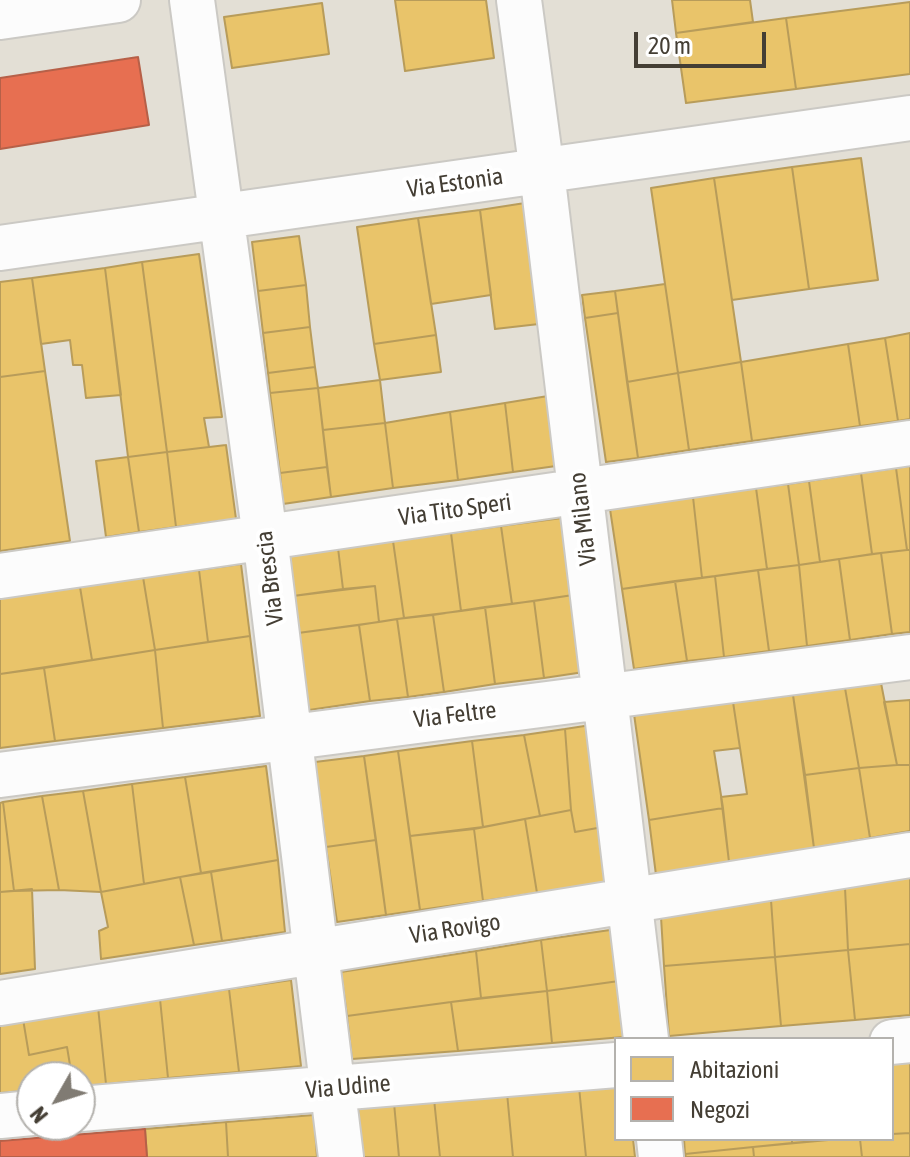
<!DOCTYPE html>
<style>
body{margin:0}
#map{position:relative;width:910px;height:1157px;overflow:hidden;background:#eeede8;font-family:"Asap Condensed",sans-serif}
canvas{display:block}
.legend{position:absolute;left:614px;top:1037px;width:280px;height:104px;box-sizing:border-box;background:#fff;border:2px solid #b4b2ae;margin:0;padding:10px 14px;list-style:none;font-size:24px;color:#443e34}
.legend li{display:flex;align-items:center;gap:16px;height:40px}
.legend b{width:40px;border:2px solid #b4b2ae}
.north{position:absolute;left:16px;top:1061px;width:80px;height:80px;box-sizing:border-box;background:#fff;border:2px solid #b4b2ae;border-radius:50%;rotate:231deg;font-size:22px;font-weight:700;line-height:32px;text-align:center;color:#443e34}
.north::after{content:'';display:block;margin:auto;width:28px;height:36px;background:#807b73;clip-path:polygon(50% 0,100% 100%,50% 72%,0 100%)}
.scale{position:absolute;left:634px;top:32px;width:132px;height:36px;box-sizing:border-box;border:4px solid #443e34;border-top:0;padding-left:10px;font-size:24px;line-height:28px;white-space:nowrap;color:#443e34;-webkit-text-stroke:6px #fff;paint-order:stroke}
</style>
<div id="map">
<canvas width="910" height="1157"></canvas>
<ul class="legend">
<li><b style="height:22px;background:#e9c46a"></b>Abitazioni</li>
<li><b style="height:22px;background:#e76f51"></b>Negozi</li>
</ul>
<div class="north">N</div>
<div class="scale">20 m</div>
</div>
<script>
const g = document.querySelector('canvas').getContext('2d');
g.lineJoin = 'round';
function paint(path, color) { g.fillStyle = color; g.fill(path, 'evenodd'); }
const shape = rows => new Path2D(rows.map(r => 'M' + r).join(''));
function stroke(path, color, width, dash) { g.strokeStyle = color; g.lineWidth = width; g.lineCap = dash ? 'butt' : 'round'; g.setLineDash(dash || []); g.stroke(path); }
function drawText(font, color, halo, rows, align = 'center') {
  g.font = font + ' "Asap Condensed",sans-serif'; g.lineWidth = 8; g.setLineDash([]); g.textBaseline = 'middle'; g.strokeStyle = halo; g.fillStyle = color; for (const [text, x, y, turn = 0] of rows) {
    g.save(); g.translate(x, y); g.rotate((+turn || 0) * Math.PI / 180); g.textAlign = isNaN(turn) ? turn : align; if (halo) g.strokeText(text, 0, 0); g.fillText(text, 0, 0); g.restore();
  }
}
paint(shape([
 [0,0,910,0,910,1157,0,1157],
 [616,1039,892,1039,892,1139,616,1139],
 [32,1077,80,1077,80,1125,32,1125]
]), '#e3dfd5');
const homes = shape([
 [395,0,486,0,494,58,405,71,395,0],
 [672,0,750,0,753,22,676,33,672,0],
 [910,2,910,74,796,89,786,18,910,2],
 [322,3,329,54,232,68,224,17,322,3],
 [786,18,796,89,686,103,676,33,786,18],
 [861,158,878,280,809,289,792,167,861,158],
 [792,167,809,289,732,300,714,178,792,167],
 [714,178,741,362,678,373,651,188,714,178],
 [525,203,539,324,495,329,480,210,525,203],
 [480,210,491,295,431,304,418,218,480,210],
 [418,218,436,335,374,344,357,227,418,218],
 [299,236,306,285,258,291,252,242,299,236],
 [199,254,222,417,204,418,209,447,167,452,142,262,199,254],
 [142,262,167,452,128,457,105,268,142,262],
 [105,268,121,395,86,398,82,365,73,365,70,340,41,344,32,278,105,268],
 [32,278,45,371,0,377,0,282,32,278],
 [665,284,678,373,627,382,615,291,665,284],
 [306,285,310,327,263,333,258,291,306,285],
 [615,291,618,313,585,318,582,295,615,291],
 [618,313,638,458,606,462,585,318,618,313],
 [310,327,315,367,268,373,263,333,310,327],
 [910,333,910,419,898,421,885,338,910,333],
 [436,335,441,372,380,380,374,344,436,335],
 [885,338,898,421,860,426,848,344,885,338],
 [848,344,860,426,752,441,741,362,848,344],
 [741,362,752,441,689,450,678,373,741,362],
 [315,367,318,388,270,393,268,373,315,367],
 [45,371,70,541,0,551,0,377,45,371],
 [678,373,689,450,638,458,627,382,678,373],
 [380,380,385,423,323,430,318,388,380,380],
 [318,388,327,467,280,473,270,393,318,388],
 [548,396,556,466,513,472,505,403,548,396],
 [505,403,513,472,458,480,450,412,505,403],
 [450,412,458,480,393,488,385,423,450,412],
 [385,423,393,488,331,497,323,430,385,423],
 [226,445,236,519,176,527,167,452,226,445],
 [167,452,176,527,139,532,128,457,167,452],
 [128,457,139,532,106,537,96,461,128,457],
 [910,466,910,550,907,550,896,468,910,466],
 [327,467,331,497,283,504,280,473,327,467],
 [896,468,907,550,872,554,861,473,896,468],
 [861,473,872,554,820,562,809,481,861,473],
 [809,481,820,562,799,565,788,484,809,481],
 [788,484,799,565,767,569,756,488,788,484],
 [756,488,767,569,702,578,693,497,756,488],
 [693,497,702,578,622,589,610,509,693,497],
 [562,518,573,595,512,604,501,526,562,518],
 [501,526,512,604,461,611,451,533,501,526],
 [451,533,461,611,404,618,393,541,451,533],
 [393,541,404,618,379,622,375,586,343,589,338,548,393,541],
 [338,548,343,589,293,596,287,555,338,548],
 [907,550,910,550,910,632,892,634,881,553,907,550],
 [881,553,892,634,850,640,839,559,881,553],
 [839,559,850,640,807,646,799,565,839,559],
 [241,564,250,636,208,642,199,570,241,564],
 [799,565,807,646,769,651,758,570,799,565],
 [199,570,208,642,155,650,143,577,199,570],
 [758,570,769,651,724,657,715,576,758,570],
 [715,576,724,657,687,661,675,581,715,576],
 [143,577,155,650,92,660,80,587,143,577],
 [675,581,687,661,634,669,622,589,675,581],
 [375,586,379,622,298,633,293,596,375,586],
 [80,587,92,660,0,674,0,598,80,587],
 [573,595,584,672,544,678,534,601,573,595],
 [534,601,544,678,495,684,485,607,534,601],
 [485,607,495,684,444,692,433,615,485,607],
 [433,615,444,692,408,697,397,619,433,615],
 [397,619,408,697,370,701,359,625,397,619],
 [359,625,370,701,309,710,298,633,359,625],
 [250,636,260,716,163,728,155,650,250,636],
 [155,650,163,728,55,741,44,668,155,650],
 [44,668,55,741,0,748,0,674,44,668],
 [881,683,897,765,859,768,845,688,881,683],
 [845,688,859,768,805,775,793,695,845,688],
 [793,695,814,848,729,862,721,797,747,794,733,702,793,695],
 [910,700,910,765,897,765,884,702,910,700],
 [733,702,740,748,714,751,723,808,649,820,634,714,733,702],
 [591,725,603,827,575,832,571,810,565,729,591,725],
 [565,729,571,810,540,816,524,735,565,729],
 [524,735,540,816,483,827,472,741,524,735],
 [472,741,483,827,410,836,398,751,472,741],
 [398,751,420,910,386,915,364,756,398,751],
 [364,756,376,840,326,847,315,762,364,756],
 [897,765,910,765,910,831,870,838,859,768,897,765],
 [266,766,278,860,201,873,185,777,266,766],
 [859,768,870,838,814,848,805,775,859,768],
 [185,777,201,873,144,884,132,784,185,777],
 [132,784,144,884,101,892,83,791,132,784],
 [83,791,101,892,59,890,42,796,83,791],
 [42,796,59,890,14,891,3,802,42,796],
 [3,802,14,891,0,892,0,803,3,802],
 [723,808,729,862,656,875,649,820,723,808],
 [571,810,575,832,603,827,610,883,537,893,525,819,571,810],
 [525,819,537,893,483,901,474,829,525,819],
 [474,829,483,901,420,910,410,836,474,829],
 [376,840,386,915,337,922,326,847,376,840],
 [278,860,285,932,222,941,211,872,278,860],
 [211,872,222,941,194,945,180,877,211,872],
 [180,877,194,945,101,959,99,931,108,927,101,892,180,877],
 [910,877,910,944,848,950,845,888,910,877],
 [845,888,848,950,775,957,771,900,845,888],
 [32,889,35,969,0,974,0,892,32,889],
 [771,900,775,957,664,966,661,917,771,900],
 [617,929,619,981,547,991,541,940,617,929],
 [541,940,547,991,481,998,476,951,541,940],
 [910,944,910,1015,855,1020,848,950,910,944],
 [848,950,855,1020,781,1026,775,957,848,950],
 [476,951,481,998,347,1016,341,972,476,951],
 [775,957,781,1026,669,1036,664,966,775,957],
 [291,980,301,1066,239,1072,229,989,291,980],
 [619,981,623,1037,552,1043,547,991,619,981],
 [229,989,239,1072,168,1078,160,999,229,989],
 [547,991,552,1043,458,1051,451,1002,547,991],
 [160,999,168,1078,106,1084,98,1007,160,999],
 [451,1002,458,1051,352,1059,347,1016,451,1002],
 [98,1007,106,1084,80,1086,80,1077,72,1077,67,1047,29,1055,23,1019,98,1007],
 [23,1019,29,1055,67,1047,72,1077,32,1077,32,1090,0,1093,0,1022,23,1019],
 [910,1061,910,1133,892,1134,892,1063,910,1061],
 [616,1083,616,1139,633,1139,635,1157,586,1157,579,1087,616,1083],
 [579,1087,586,1157,513,1157,507,1093,579,1087],
 [507,1093,513,1157,440,1157,434,1099,507,1093],
 [434,1099,440,1157,399,1157,394,1103,434,1099],
 [394,1103,399,1157,362,1157,358,1106,394,1103],
 [314,1115,317,1157,228,1157,226,1122,314,1115],
 [226,1122,228,1157,147,1157,145,1129,226,1122],
 [910,1133,910,1157,862,1157,860,1139,892,1139,892,1134,910,1133],
 [684,1139,792,1139,792,1143,685,1154,684,1139],
 [792,1139,839,1139,792,1143,792,1139],
 [839,1139,860,1139,862,1157,754,1157,753,1147,839,1139],
 [753,1147,754,1157,686,1157,685,1154,753,1147]
]);
paint(homes, '#e9c46a');
stroke(homes, '#b89c5a', 2);
const shops = shape([
 [138,57,149,125,0,149,0,78,138,57],
 [145,1129,147,1157,0,1157,0,1141,145,1129]
]);
paint(shops, '#e76f51');
stroke(shops, '#b66048', 2);
const minor = shape([
 [192,0,265,537,341,1157],
 [519,0,542,172,646,1039],
 [0,17,118,0],
 [0,248,910,118],
 [0,576,910,443],
 [0,775,910,657],
 [0,1003,910,855],
 [892,1042,910,1040],
 [80,1109,616,1065],
 [0,1116,32,1113],
 [659,1139,661,1157]
]);
stroke(minor, '#cbc9c4', 48);
stroke(minor, '#fcfcfc', 44);
drawText('24px', '#443e34', '#fff', [
 ["Via Estonia",455,183,-8],
 ["Via Tito Speri",455,510,-8],
 ["Via Milano",583,519,-97],
 ["Via Brescia",270,578,-97],
 ["Via Feltre",455,715,-7],
 ["Via Rovigo",455,929,-9],
 ["Via Udine",348,1087,-5]
]);
</script>
